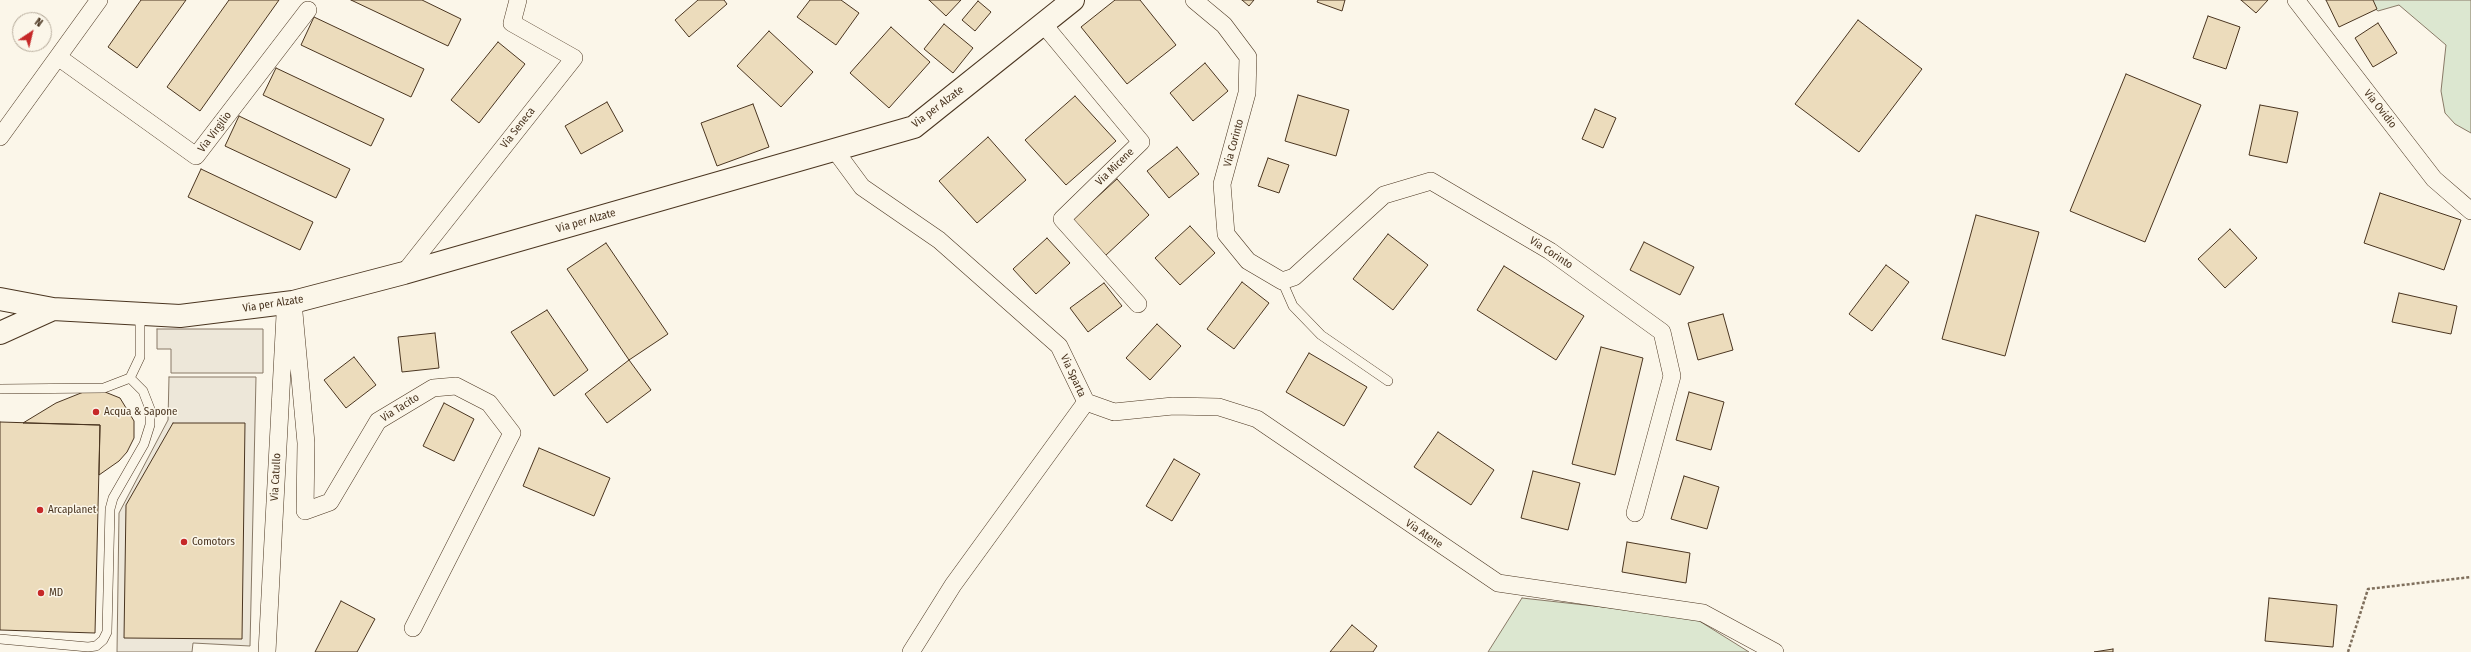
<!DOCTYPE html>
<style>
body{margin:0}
#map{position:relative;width:2471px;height:652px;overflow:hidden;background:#fbf6e9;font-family:"Fira Sans Condensed",sans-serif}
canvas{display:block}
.north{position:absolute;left:12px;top:12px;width:40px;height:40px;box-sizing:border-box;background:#fbf6e9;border:1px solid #b4a999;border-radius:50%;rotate:35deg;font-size:11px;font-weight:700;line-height:16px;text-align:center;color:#4a3520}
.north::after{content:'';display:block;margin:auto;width:14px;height:18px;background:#c62828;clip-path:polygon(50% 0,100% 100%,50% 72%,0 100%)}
</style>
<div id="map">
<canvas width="2471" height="652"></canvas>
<div class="north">N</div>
</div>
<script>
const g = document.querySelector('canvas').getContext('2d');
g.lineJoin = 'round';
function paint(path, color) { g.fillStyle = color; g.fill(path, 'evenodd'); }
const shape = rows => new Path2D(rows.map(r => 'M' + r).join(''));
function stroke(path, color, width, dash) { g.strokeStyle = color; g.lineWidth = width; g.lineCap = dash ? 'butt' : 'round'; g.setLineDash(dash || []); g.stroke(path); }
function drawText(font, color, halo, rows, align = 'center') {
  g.font = font + ' "Fira Sans Condensed",sans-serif'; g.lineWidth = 3; g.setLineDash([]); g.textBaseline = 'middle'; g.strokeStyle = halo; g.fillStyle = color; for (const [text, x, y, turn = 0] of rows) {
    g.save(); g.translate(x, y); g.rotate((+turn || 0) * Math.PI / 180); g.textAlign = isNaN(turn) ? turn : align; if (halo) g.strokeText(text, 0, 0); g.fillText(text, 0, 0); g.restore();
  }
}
const green = shape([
 [2365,0,2471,0,2471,133,2455,124,2445,113,2441,91,2446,45,2399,5,2378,11,2365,0],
 [1522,598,1693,617,1749,652,1488,652,1522,598]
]);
paint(green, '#dce7d0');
stroke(green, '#887966', 1);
const parking = shape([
 [157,329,263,329,263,373,171,373,171,349,157,349,157,329],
 [169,377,256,377,250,646,193,643,192,652,117,652,119,513,168,420,169,377]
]);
paint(parking, '#ede7d9');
stroke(parking, '#887966', 1);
const building = shape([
 [141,0,186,0,137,68,108,47,141,0],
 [229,0,279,0,200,111,167,87,229,0],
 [351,0,422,0,461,19,448,46,351,0],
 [698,0,724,0,727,4,689,37,675,20,698,0],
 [810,0,841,0,859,13,836,45,797,17,810,0],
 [929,0,961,0,946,16,929,0],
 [1115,0,1140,0,1176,45,1127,84,1081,27,1115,0],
 [1242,0,1254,0,1249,6,1242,0],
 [1318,0,1345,0,1342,11,1317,2,1318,0],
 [2241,0,2268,0,2256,13,2241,0],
 [2326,0,2373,0,2377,9,2339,27,2326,0],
 [978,1,991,12,975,31,962,20,978,1],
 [2208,16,2240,27,2226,69,2193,58,2208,16],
 [314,17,424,69,411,97,301,45,314,17],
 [1858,20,1922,69,1859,152,1795,104,1858,20],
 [2378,23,2397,53,2373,67,2355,38,2378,23],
 [944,24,973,48,953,73,924,49,944,24],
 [891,27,930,62,889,108,850,73,891,27],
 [769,31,813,72,781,107,737,66,769,31],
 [498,42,525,64,479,123,451,100,498,42],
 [1205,63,1228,91,1193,121,1170,93,1205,63],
 [276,68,384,119,371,146,263,95,276,68],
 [2126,74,2201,105,2145,242,2070,211,2126,74],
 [1298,95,1349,110,1336,156,1285,141,1298,95],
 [1075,96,1116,141,1066,185,1025,140,1075,96],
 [607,102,623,131,581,154,565,126,607,102],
 [753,104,769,147,717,166,701,123,753,104],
 [2260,105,2298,112,2287,163,2249,155,2260,105],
 [1595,109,1616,118,1603,148,1582,139,1595,109],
 [239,116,350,169,336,198,225,146,239,116],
 [988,137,1026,180,977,223,939,181,988,137],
 [1177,147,1199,174,1169,198,1147,171,1177,147],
 [1268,158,1289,165,1279,193,1258,186,1268,158],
 [201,169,313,222,300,250,188,197,201,169],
 [1117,179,1149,215,1105,256,1072,220,1117,179],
 [2380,193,2461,220,2444,270,2364,243,2380,193],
 [1976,215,2039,232,2005,356,1942,339,1976,215],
 [1190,226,1215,253,1180,285,1155,258,1190,226],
 [2230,229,2257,258,2225,288,2198,259,2230,229],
 [1388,234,1428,265,1393,310,1353,279,1388,234],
 [1047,238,1070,263,1036,294,1013,269,1047,238],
 [1644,242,1694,267,1680,295,1630,270,1644,242],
 [606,243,668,334,629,360,567,269,606,243],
 [1886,265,1909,282,1872,331,1849,314,1886,265],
 [1504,266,1584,316,1556,360,1477,310,1504,266],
 [1242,282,1269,303,1234,349,1207,329,1242,282],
 [1104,283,1122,306,1088,332,1070,308,1104,283],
 [2399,293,2457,306,2451,334,2392,322,2399,293],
 [547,310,588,370,554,396,511,332,547,310],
 [1723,314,1733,350,1698,360,1688,323,1723,314],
 [1157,324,1181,346,1150,380,1126,358,1157,324],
 [435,333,439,368,402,372,398,337,435,333],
 [1601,347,1643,358,1615,475,1572,464,1601,347],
 [1309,353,1367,387,1344,426,1286,392,1309,353],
 [354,357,376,385,346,408,324,380,354,357],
 [629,360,651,390,607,423,585,394,629,360],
 [86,391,105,392,120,398,134,421,134,438,127,452,119,461,99,475,100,425,23,423,56,403,86,391],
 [1689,392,1724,402,1711,450,1676,440,1689,392],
 [444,403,474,419,454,461,423,446,444,403],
 [0,422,100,425,95,633,0,630,0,422],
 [173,423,245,423,242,639,124,638,126,505,173,423],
 [1438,432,1494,470,1471,505,1414,467,1438,432],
 [539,448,610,478,594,516,523,486,539,448],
 [1174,459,1200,474,1172,521,1146,506,1174,459],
 [1533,471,1580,483,1568,530,1521,518,1533,471],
 [1684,476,1719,487,1707,529,1671,519,1684,476],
 [1627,542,1690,553,1686,583,1622,572,1627,542],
 [2269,598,2337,605,2333,647,2265,641,2269,598],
 [341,601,375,619,357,652,315,652,341,601],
 [1352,625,1377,646,1373,652,1330,652,1352,625],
 [2113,649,2113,652,2094,652,2113,649]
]);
paint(building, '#ecdcbc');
stroke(building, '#4a3520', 1);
const service = shape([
 [1282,281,1293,306,1321,335,1388,381],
 [0,389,104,388,130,378,140,357,140,314],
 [0,639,88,647,96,646,103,640,107,632,110,509,113,498,144,444,150,425,150,409,143,391,130,378]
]);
const minor = shape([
 [1194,0,1224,25,1248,57,1247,93,1222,184,1226,234,1248,261,1282,281,1294,277,1384,195,1431,181,1550,251,1662,332,1672,376,1635,513],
 [2296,0,2434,179,2471,211],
 [1044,25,1141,142,1062,219,1138,304],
 [58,57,196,156,308,10],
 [0,137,99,0],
 [834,149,862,187,939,240,1059,346,1086,402,953,585,911,652],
 [404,273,574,58,512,23,518,0],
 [293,302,306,443,305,511,330,502,378,421,433,388,456,386,489,403,512,433,413,628],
 [1086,402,1114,412,1173,406,1219,407,1257,419,1498,583,1703,613,1775,652],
 [267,652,285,315]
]);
const tertiary = shape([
 [0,299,53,309,180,316,293,302,404,273,914,127,1073,0],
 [0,333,53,309]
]);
stroke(service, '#4a3520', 10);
stroke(minor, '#4a3520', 18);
stroke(tertiary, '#4a3520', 24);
stroke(shape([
 [2348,652,2368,589,2471,577]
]), '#7f6f5c', 2.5, [3, 2]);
stroke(service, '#fbf6e9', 9);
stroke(minor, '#fbf6e9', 17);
stroke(tertiary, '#fbf6e9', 22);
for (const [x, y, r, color] of [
 [96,412,4,"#c62828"],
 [40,510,4,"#c62828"],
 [184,542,4,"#c62828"],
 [41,593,4,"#c62828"]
]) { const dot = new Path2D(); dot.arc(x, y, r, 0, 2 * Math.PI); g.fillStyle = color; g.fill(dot); stroke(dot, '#fbf6e9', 1.5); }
drawText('11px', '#4a3520', '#fbf6e9', [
 ["Via per Alzate",938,107,-37],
 ["Via Ovidio",2380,109,52],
 ["Via Seneca",518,128,-52],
 ["Via Virgilio",215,132,-53],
 ["Via Corinto",1234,143,-75],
 ["Via Micene",1115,167,-44],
 ["Via per Alzate",586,221,-16],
 ["Via Corinto",1551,253,33],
 ["Via per Alzate",273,304,-9],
 ["Via Sparta",1073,376,65],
 ["Via Tacito",400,408,-32],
 ["Via Catullo",276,477,-87],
 ["Via Atene",1424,534,34]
]);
drawText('11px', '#4a3520', '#fbf6e9', [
 ["Acqua & Sapone",104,412],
 ["Arcaplanet",48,510],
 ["Comotors",192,542],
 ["MD",49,593]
], 'left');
</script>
